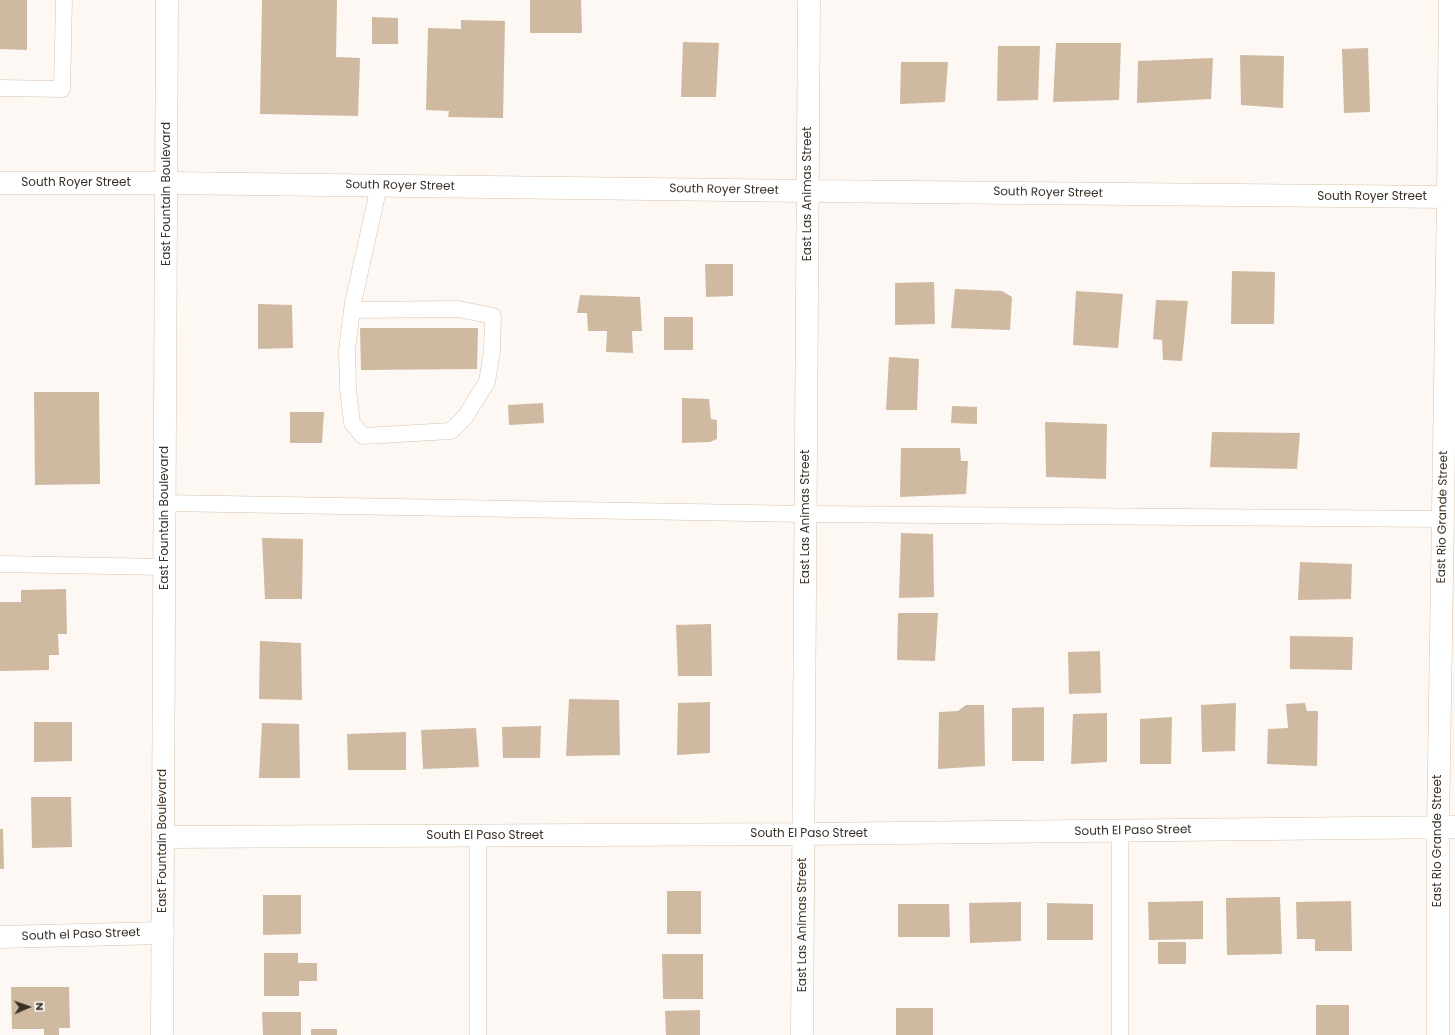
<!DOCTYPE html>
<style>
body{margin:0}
#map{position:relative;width:1455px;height:1035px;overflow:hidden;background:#fdf8f3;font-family:Poppins,sans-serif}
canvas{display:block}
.north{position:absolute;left:8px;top:987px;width:40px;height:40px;-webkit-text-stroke:3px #fff;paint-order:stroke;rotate:88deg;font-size:11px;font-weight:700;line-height:16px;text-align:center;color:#393026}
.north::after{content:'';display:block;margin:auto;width:14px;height:18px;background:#393026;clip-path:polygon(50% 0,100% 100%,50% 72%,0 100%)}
</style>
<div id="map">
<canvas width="1455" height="1035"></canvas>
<div class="north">N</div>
</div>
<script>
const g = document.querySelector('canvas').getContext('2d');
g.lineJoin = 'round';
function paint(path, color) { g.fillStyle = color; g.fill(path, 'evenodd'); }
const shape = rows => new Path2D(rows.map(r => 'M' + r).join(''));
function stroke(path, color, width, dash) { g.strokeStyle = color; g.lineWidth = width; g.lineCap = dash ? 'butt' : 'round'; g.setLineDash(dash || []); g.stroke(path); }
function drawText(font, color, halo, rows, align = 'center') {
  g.font = font + ' Poppins,sans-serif'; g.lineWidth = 3; g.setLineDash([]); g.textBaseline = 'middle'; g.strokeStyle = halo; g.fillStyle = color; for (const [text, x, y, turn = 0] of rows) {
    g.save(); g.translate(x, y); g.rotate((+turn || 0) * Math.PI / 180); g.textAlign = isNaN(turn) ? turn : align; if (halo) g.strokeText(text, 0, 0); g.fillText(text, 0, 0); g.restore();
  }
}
paint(shape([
 [0,0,27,0,27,50,0,49],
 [262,0,337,0,336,57,360,58,358,116,260,114],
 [530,0,581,0,582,33,530,33],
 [372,17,398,18,398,44,372,44],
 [461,20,505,21,503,118,448,117,449,111,426,110,428,28,461,29],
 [683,42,719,43,716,97,681,97],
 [1056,43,1121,43,1119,100,1053,102],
 [998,46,1040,46,1038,100,997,101],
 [1368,48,1370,112,1344,113,1342,49],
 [1240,55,1284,56,1283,108,1241,105],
 [1213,58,1211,99,1137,103,1138,61],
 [901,62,948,62,945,102,900,104],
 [705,264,733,264,733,296,706,297],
 [1232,271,1275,272,1274,324,1231,324],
 [934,282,935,324,895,325,895,283],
 [955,289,1002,291,1012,297,1010,330,951,328],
 [1076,291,1123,294,1118,348,1073,345],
 [580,295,640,297,642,331,632,331,633,353,606,352,607,331,588,331,587,313,577,313],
 [1156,300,1188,301,1182,361,1163,360,1162,340,1153,339],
 [258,304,292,305,293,348,258,349],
 [664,317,693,317,693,350,664,350],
 [360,328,478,328,477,369,361,370],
 [889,357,919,359,917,410,886,410],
 [34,392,99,392,100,484,35,485],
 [682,398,709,399,711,419,717,420,717,439,710,442,682,443],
 [543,403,544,423,509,425,508,405],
 [952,406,977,407,977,424,951,423],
 [290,412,324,412,322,443,290,443],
 [1045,422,1107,424,1106,479,1046,477],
 [1212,432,1300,433,1297,469,1210,467],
 [901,448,960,448,961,461,968,461,966,494,900,497],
 [901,533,933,534,934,597,899,598],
 [262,538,303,539,302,599,265,599],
 [1300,562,1352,564,1351,599,1298,600],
 [66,589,67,634,58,634,59,655,49,655,49,670,0,671,0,602,21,602,21,590],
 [898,613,938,613,935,661,897,660],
 [711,624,712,676,678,676,676,625],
 [1290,636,1353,637,1352,670,1290,669],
 [260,641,301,643,302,700,259,699],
 [1100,651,1101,693,1069,694,1068,652],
 [569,699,619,700,620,755,566,756],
 [710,702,710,753,677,755,678,703],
 [1236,703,1235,751,1202,752,1201,705],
 [1305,703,1307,711,1318,711,1317,766,1267,764,1268,729,1288,728,1286,704],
 [966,705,984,705,985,766,938,769,939,712,958,711],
 [1044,707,1044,761,1012,761,1012,708],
 [1107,713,1107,762,1071,764,1073,714],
 [1172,717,1171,764,1140,764,1140,719],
 [34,722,72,722,72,761,34,762],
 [262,723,299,724,300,778,259,778],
 [541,726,540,758,503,758,502,727],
 [476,728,479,767,423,769,421,730],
 [406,732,406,770,348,770,347,734],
 [31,797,71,797,72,847,32,848],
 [0,829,3,829,4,869,0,869],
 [667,891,701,891,701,934,667,934],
 [263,895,301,895,301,934,263,935],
 [1280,897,1282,954,1227,955,1226,898],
 [1203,901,1203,939,1149,940,1148,902],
 [1351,901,1352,951,1315,951,1315,939,1297,939,1296,902],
 [1021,902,1021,941,970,943,969,903],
 [1047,903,1093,904,1093,940,1047,940],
 [898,904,949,904,950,937,898,937],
 [1158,942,1186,942,1186,964,1158,964],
 [264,953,298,953,298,963,317,963,317,981,299,981,299,996,264,996],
 [662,954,703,954,703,999,663,999],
 [11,987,69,987,70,1028,59,1028,59,1035,44,1035,44,1029,12,1029],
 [1316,1005,1349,1005,1349,1035,1316,1035],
 [896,1008,933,1008,933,1035,896,1035],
 [700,1010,700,1035,666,1035,665,1011],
 [262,1012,301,1012,301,1035,263,1035],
 [311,1029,337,1029,337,1035,311,1035]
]), '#cfb9a1');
const lane = shape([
 [0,88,62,89,64,0],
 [352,310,458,309,493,316,492,351,487,382,465,417,451,431,363,436,352,423,348,389,347,350,352,310,353,303,379,186],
 [165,503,806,514,1443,519],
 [0,564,165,567],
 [478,1035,478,836],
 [1120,1035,1120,831]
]);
const street = shape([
 [0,183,167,183,808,191,1448,197],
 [163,837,803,834,1455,827],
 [0,937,163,933],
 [802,1035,809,0],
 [1438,1035,1438,827,1448,197,1450,0]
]);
const secondary = shape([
 [162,1035,167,0]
]);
stroke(lane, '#d8c2a9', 17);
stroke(street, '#d8c2a9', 23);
stroke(secondary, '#d8c2a9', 23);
stroke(lane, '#fff', 16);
stroke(street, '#fff', 22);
stroke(secondary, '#fff', 22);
drawText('12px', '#393026', '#fff', [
 ["South Royer Street",76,183],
 ["South Royer Street",400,186,1],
 ["South Royer Street",724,190,1],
 ["South Royer Street",1048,193,1],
 ["East Fountain Boulevard",167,194,-90],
 ["East Las Animas Street",808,194,-90],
 ["South Royer Street",1372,197],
 ["East Las Animas Street",806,517,-90],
 ["East Rio Grande Street",1443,517,-89],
 ["East Fountain Boulevard",165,518,-90],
 ["South El Paso Street",1133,831,-1],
 ["South El Paso Street",809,834],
 ["South El Paso Street",485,836],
 ["East Fountain Boulevard",163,841,-90],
 ["East Rio Grande Street",1438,841,-90],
 ["East Las Animas Street",803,925,-90],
 ["South el Paso Street",81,935,-2]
]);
</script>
